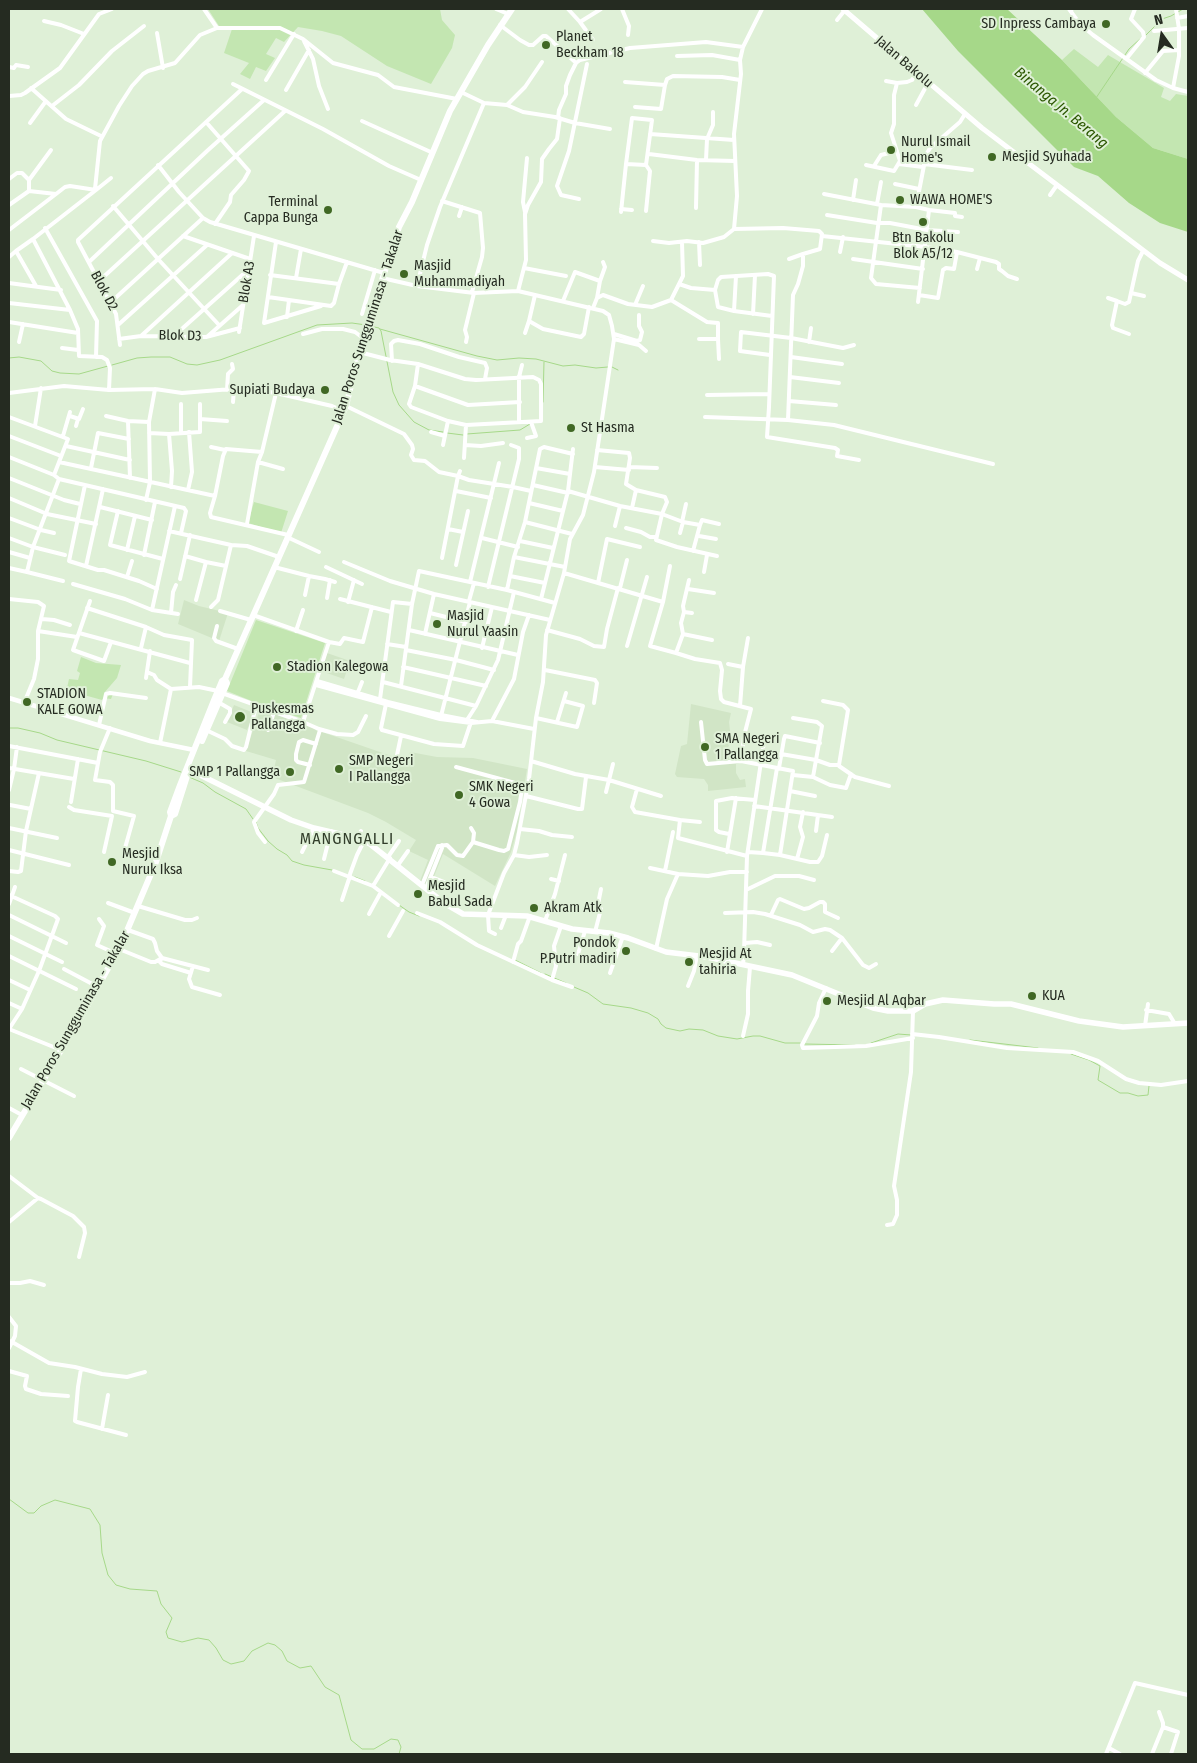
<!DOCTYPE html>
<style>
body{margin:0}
#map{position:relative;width:1197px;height:1763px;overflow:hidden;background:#dff0d7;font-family:"Fira Sans Condensed",sans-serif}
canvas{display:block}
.frame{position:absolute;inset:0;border:10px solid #252b21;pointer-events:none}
.north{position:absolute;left:1137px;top:10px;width:50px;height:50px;-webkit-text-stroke:4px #dff0d7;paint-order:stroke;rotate:347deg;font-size:14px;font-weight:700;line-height:20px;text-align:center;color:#252b21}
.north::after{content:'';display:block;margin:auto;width:18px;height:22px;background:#252b21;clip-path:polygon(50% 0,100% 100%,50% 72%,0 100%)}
</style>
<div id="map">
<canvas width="1197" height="1763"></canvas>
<div class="frame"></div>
<div class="north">N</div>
</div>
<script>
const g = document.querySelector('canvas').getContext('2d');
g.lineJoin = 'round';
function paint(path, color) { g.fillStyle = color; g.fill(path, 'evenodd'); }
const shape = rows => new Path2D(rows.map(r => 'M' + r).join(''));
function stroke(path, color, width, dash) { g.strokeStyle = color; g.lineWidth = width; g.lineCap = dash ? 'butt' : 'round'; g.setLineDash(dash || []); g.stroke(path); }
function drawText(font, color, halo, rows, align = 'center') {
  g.font = font + ' "Fira Sans Condensed",sans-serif'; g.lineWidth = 4; g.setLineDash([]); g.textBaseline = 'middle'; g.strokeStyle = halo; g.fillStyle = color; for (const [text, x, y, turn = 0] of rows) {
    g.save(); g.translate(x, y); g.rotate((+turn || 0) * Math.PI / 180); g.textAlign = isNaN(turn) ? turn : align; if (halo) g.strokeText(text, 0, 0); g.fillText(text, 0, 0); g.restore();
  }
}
paint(shape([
 [184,600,199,606,228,613,219,641,178,624],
 [327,653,350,661,344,679,321,671],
 [691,704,731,713,729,722,731,739,728,748,730,752,740,753,739,763,736,764,736,773,740,780,745,779,746,787,708,791,708,785,704,779,677,777,675,774,681,746,687,744],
 [234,705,254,713,247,730,227,722],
 [260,709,313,728,317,731,322,732,406,761,410,752,437,757,473,758,527,769,517,831,511,852,495,886,443,854,429,889,420,881,428,860,409,851,416,840,386,822,368,813,272,777,276,760,246,751]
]), '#d1e5c6');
paint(shape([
 [208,9,440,9,442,20,455,35,452,48,431,84,387,66,341,36,322,31,298,27,284,42,276,38,266,54,275,58,266,71,256,67,250,79,240,74,249,63,224,53,233,26,219,26],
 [1074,49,1098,67,1108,55,1164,88,1161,97,1170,101,1176,94,1188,96,1188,159,1153,148,1116,117,1062,60],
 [254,502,288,511,281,533,248,523],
 [256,620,325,643,301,718,264,706,227,691],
 [81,657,96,663,121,665,117,678,104,693,113,694,111,699,104,698,102,700,84,695,84,692,67,688,69,679,78,680,80,673,77,671]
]), '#c3e6b1');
paint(shape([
 [922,9,1007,9,1062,60,1116,117,1153,148,1188,159,1188,232,1160,223,1129,203,1098,176,1074,167,958,51]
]), '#a6d889');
stroke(shape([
 [1146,35,1162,19,1171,16,1183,9],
 [1096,98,1129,49,1140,39],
 [370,326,379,328,381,331,393,392,399,405,414,422,429,430,443,432],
 [380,329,477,356,497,360,519,358,536,359,563,366,575,365,596,368,608,367],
 [9,358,19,357,41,361,52,371,60,373,79,374,108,366],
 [112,365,137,358,151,357,170,357,187,364,197,365,220,360,317,325,352,323,366,325],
 [612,367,618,370],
 [543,402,544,362],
 [447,433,463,435],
 [467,434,520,430,530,424],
 [9,728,18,728,40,733,57,740,146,761,181,772],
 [189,777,203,783,215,792,246,809,253,819],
 [256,822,258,828,268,841,277,849,287,855,292,861,304,865,332,870],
 [355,877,365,881],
 [399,905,409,912,419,916],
 [515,960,541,973],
 [545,974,566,983],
 [574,987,588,993,603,1004,631,1008,648,1013,658,1019,661,1024,666,1028,680,1031,689,1029,703,1030,718,1036,737,1039,753,1036,760,1036,785,1043,800,1043],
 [970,1040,1038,1048],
 [871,1043,898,1034,911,1035],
 [804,1044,855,1045],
 [1071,1054,1089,1060,1100,1066,1098,1080,1120,1093,1128,1093,1138,1096,1148,1095,1149,1086],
 [9,1499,28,1513,34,1513,41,1506,55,1500,90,1509,100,1525,102,1553,108,1575,116,1585,130,1589,157,1591,161,1604,172,1618,166,1632,168,1638,182,1642,198,1638,209,1640,216,1648,223,1660,231,1664,244,1661,252,1651,268,1643,275,1645,282,1651,287,1661,300,1668,311,1666,325,1687,339,1695,351,1740,362,1749,374,1749,391,1739,398,1740,401,1747,399,1754]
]), '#a6d889', 1);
stroke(shape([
 [496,9,508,14],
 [568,9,580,22,601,9],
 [622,9,629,26,628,35],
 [1069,9,1080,24,1093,35,1156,80,1173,88,1188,92],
 [1177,18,1188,16],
 [837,20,845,10],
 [44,21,61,25,84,34],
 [580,22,593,40],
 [500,25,520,40,529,45,533,45,543,36,546,36,574,61],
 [217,28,280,28,303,39,333,63,378,75,394,87,457,99],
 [1154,31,1188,28],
 [157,33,163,68],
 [304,41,313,59,319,86,328,109],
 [677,56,712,55,740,60],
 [1127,58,1144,37,1143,32,1131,19,1135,9],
 [9,67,14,68,16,65,28,67],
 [1145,73,1163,51,1179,50],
 [266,80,294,34],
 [886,81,897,83,907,82,912,80,917,73],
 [625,82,665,85,667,79,673,76,722,77,740,80],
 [233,84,323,129,389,166,421,180],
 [31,88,66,119,101,136],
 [1173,88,1179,56,1179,29,1176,9],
 [286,90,309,50],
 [461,92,484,103],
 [9,96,21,95,25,93,60,68,99,14,112,9],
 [507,105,525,87,542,62],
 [916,105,928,83],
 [52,106,79,85,112,51,144,26],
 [635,107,661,109,665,85],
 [558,118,559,110,566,94,566,86,570,75,576,63,580,60,630,48,706,42,743,47],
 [362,121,433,153],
 [206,122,249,171,244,180,231,195,230,202,215,224],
 [30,123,46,101],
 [650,134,734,140],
 [649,154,697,160,735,161],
 [706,160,707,139,713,125,713,112],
 [899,164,923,167],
 [924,164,972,170],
 [158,165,179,192,203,218,210,222,384,273],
 [866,165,894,171,900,161,891,133,894,124,894,95,897,83],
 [874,166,881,155,897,151],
 [9,179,17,173,22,173,29,180,29,191],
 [29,180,51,150],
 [895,184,919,189],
 [95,189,100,141,119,106,132,86,143,74,148,71,175,63,200,35,217,28,204,9],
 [56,194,65,187,70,186,96,190,111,178],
 [824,194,881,205],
 [1050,195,1057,185],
 [579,199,561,195,557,186,569,151,587,64],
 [853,200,856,180],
 [442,201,480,213,483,248,482,257,472,292],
 [877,204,881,182],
 [9,205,29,191,56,194,9,230],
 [113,206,158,259,219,325],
 [916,207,881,205,871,278,876,284,920,288],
 [696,208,697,160],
 [621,209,632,210],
 [929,210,955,213,955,216,962,217],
 [646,211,650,171,646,165],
 [525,212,523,202,527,158],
 [621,212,626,164,632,118,652,120,646,165,626,164],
 [827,215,877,223,890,223,927,230,958,232],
 [459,216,462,207],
 [45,228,97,321,96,357],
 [734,229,783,228,819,231,822,234,820,249,803,254,803,266,798,284,793,295,788,420],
 [183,236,250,259],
 [822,236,926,247,957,252,954,269,946,268,943,270,938,298,919,295],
 [33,239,16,251,36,286],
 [653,241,669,243,687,241,703,243,724,237,734,229,737,196,734,134,741,74,740,60,743,47,762,9],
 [276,242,264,323,321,306],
 [699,242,700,265],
 [840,252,843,237],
 [957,252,996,262,999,264,999,269,1002,271,1008,276,1017,279],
 [9,257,16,251],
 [789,259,803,254],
 [853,259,923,269],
 [89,262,207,151,264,100],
 [524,268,566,276],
 [977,269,980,258],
 [296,278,301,249],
 [382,278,417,286,474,293,518,291,603,311,609,315,612,326,614,339,594,472,583,515,570,539,564,573,546,635,543,682,536,718,529,779,517,843,514,855,504,873,488,915,489,931,495,934],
 [99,281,285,111],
 [600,281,605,267,603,262],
 [9,283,61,290],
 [339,284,347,262],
 [679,284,691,288,715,290],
 [417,286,427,245,440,207,484,103,507,105,523,112,555,117,575,123,610,129],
 [518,291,526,260,525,214,528,205,541,182,542,159,549,149,557,139,560,118],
 [1131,293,1144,296],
 [535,295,529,321,543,329,581,337,584,334,589,307],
 [268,297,331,306,334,303,339,284,270,275],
 [1108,298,1117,301],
 [671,300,707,322,718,323,718,339],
 [563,301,575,272,600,281,597,298],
 [111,302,203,218],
 [918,302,929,210,916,207,926,155,930,148,960,122,965,114],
 [9,303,70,310,78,329,79,356,102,357,107,360,110,368,109,390],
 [635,305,643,286],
 [593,308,597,298,603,295,628,304,652,307,671,300,683,276,682,242],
 [70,310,33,239,96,190],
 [734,311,736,276],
 [362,314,375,270],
 [753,314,755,275],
 [772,316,734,311,718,307,715,290,718,280,721,277,768,274,774,276,769,407,767,437,835,448,838,450,837,456,859,460],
 [287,317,289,300],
 [9,322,78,333],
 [118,325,207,245],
 [239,332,254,236],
 [525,333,529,321],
 [303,334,322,329,343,329,355,332,363,338],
 [614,334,637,341,640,340,642,332,639,326,639,315],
 [1129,334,1113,328,1112,325,1117,301,1125,304,1129,302,1138,261,1143,251],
 [175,335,249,269],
 [141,336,231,254],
 [208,336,243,305],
 [119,339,141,336,206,337,240,328],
 [614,339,639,345,646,351],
 [699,339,718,339,719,359],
 [19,342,23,324],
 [466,342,467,337,465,330,474,293],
 [809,342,811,328],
 [120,345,116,314,78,242,78,240,242,89],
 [62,348,78,350],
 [359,352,390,360,418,364,465,379,476,380,533,377,539,380,541,384,541,421,466,425,448,421,411,407,409,404,415,386,418,364],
 [770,355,740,351,741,332,791,338,843,348,854,345],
 [791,357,842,364],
 [392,361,391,344,394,341,398,340,420,344,459,357,485,363,487,368,485,379],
 [790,377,839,383],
 [415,386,468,405,520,402],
 [227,390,228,374,233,369,232,364],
 [9,393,64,386,109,390,155,389,182,393,244,388,276,393,332,406,343,411],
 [707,395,769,394],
 [789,401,836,405],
 [233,402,234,389],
 [346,406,404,434,412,445,413,449,411,455,414,460,425,461,439,472,458,476,442,558],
 [70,416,79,419,83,409],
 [106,416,128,421,149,422],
 [9,417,68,439,54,475,59,479,33,547,27,572,9,568],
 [705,417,788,420,834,425,993,464],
 [200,419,227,421],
 [128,421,130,478],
 [519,421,519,377,522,365],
 [35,426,41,388],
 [76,426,78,419],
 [431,432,445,436],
 [149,433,169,434,200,432,200,404],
 [181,433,181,404],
 [169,434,172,471,171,487],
 [9,436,61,456],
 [63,436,70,412],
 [527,438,536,436,531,422],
 [443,445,448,421],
 [465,445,481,446,503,443],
 [66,446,130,460],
 [211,447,225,450],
 [597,450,629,453,630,458,626,484,636,490],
 [9,457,54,475],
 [464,458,466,425],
 [59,462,215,496,223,456,226,449,262,452,276,393],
 [258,462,283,469],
 [595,467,629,470],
 [629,467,657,468],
 [91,468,98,433,129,439],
 [536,468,570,474],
 [460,471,458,476,469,480,513,487,531,491],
 [9,478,64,500,80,504],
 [59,479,184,508,186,511,181,533],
 [85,485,69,561,98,570,104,570,139,581,157,589],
 [533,485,568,493],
 [188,490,192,472,189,432],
 [456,491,491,498],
 [568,491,620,506,662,514,683,522,700,525,693,551],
 [215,496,210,513,211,517,288,535],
 [9,498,47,514,96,524],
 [146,500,150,482,149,422,155,389],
 [529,503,563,511],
 [100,507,152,520],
 [632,508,636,490,665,497,667,502,662,514,656,540,677,547,717,556],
 [118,511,110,545,163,559],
 [9,518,41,530,54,533],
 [525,522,572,534],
 [682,522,686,504],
 [247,524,258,462,262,452],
 [700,525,702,520,719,524],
 [615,526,620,506],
 [626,528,641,532,650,537,656,537],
 [448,529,463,532],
 [169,531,231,545,247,546,279,557],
 [680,533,683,522],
 [699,536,716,539],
 [287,537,319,552],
 [9,538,33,547,65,555],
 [482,538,518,547],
 [520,541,553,548],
 [127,550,135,516],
 [9,552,30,558],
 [144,555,155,502],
 [185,556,206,562],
 [514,557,565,567],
 [344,562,390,581,434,594,550,620],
 [456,565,468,511],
 [86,566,103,489],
 [274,567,309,576,325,579,335,582],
 [326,567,362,584],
 [27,572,63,581],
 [704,572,707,555],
 [564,573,663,602,650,646,676,653,683,634,681,623,684,612,683,606,689,580],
 [510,576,545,583],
 [127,577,132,561],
 [180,579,190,535],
 [470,582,499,463],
 [598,583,607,539,640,547],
 [73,584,125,599,152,610,178,614],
 [488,587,519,459,519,448,511,445],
 [620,588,627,560],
 [688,589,714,593],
 [305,595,309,576],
 [327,598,330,580],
 [9,599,38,602,44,606,38,631,38,659,34,679,24,703],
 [340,599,391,612],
 [541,599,568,491,573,449],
 [196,600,206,562,226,566],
 [90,601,73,650,104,661,111,642],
 [469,601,474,583],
 [348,602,354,580],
 [663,602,670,566],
 [555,603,507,590,514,557,525,522,540,449,544,447,573,454],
 [211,607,218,600,231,545],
 [87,608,146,627],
 [152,610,175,506],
 [220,611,251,620],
 [684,612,692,613],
 [171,613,173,592,176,585],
 [430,613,466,622],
 [253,615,329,642,303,722,319,729,337,734,353,735,358,732,366,716],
 [42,619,54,620,70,625],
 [217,626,214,638,216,641,238,649],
 [409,630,518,655],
 [547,630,580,639,594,646,604,647,607,629,618,588],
 [38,631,77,637],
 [296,631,303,610],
 [79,633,190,663],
 [425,634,434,594],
 [683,634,712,640],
 [329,642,340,644,344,638,363,642,372,607],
 [387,644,406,647],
 [627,646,647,577],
 [141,648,146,627,164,635,192,640,190,687],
 [482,648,492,607],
 [406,650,456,660,494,670],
 [676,653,695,659,720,663,722,670,720,691,721,699,724,702,751,709,744,736,741,761],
 [728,664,743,667],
 [403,667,486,686],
 [545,670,595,680,597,683,594,703],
 [147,672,154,675,157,680,171,689,199,687,218,691],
 [146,678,150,651],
 [317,681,388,702,441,715,477,722],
 [383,682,476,706],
 [316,685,440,719,471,723,492,721,534,729],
 [401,686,412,604,419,571,507,590],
 [358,692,362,682],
 [222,693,303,722],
 [380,699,393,602,412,604],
 [218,702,230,709,230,713,225,722],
 [386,704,381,728,382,730,434,744,463,746,471,722],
 [740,706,743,667,748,638],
 [441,716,470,602],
 [536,718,577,727,583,706,564,701],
 [793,718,817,722,822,726,813,777,793,775],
 [467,720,476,706,498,660,514,592],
 [492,721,514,679,523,632,529,615],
 [557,722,566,693],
 [701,722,705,760,707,764,741,761,793,771,780,855],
 [99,725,106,694,110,693,146,698],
 [110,728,100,752,95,780,110,782,113,785,113,811,134,816,125,848],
 [206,730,225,739,232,746,244,750,246,747,256,706],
 [268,730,274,712],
 [160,743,171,689],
 [9,746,98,763],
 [781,754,816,760,830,765,839,765,848,710,843,705,823,701],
 [397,755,401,736],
 [531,761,575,774,609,780,661,796],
 [310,765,298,762,296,760,296,754,299,742,303,740,316,744],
 [839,766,855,777,889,786],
 [456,767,515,783,520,785,522,788,520,802,508,849,504,851,499,850,473,842],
 [9,768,74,779],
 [779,768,784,739,785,736,820,743],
 [813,777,830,785,846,788,851,774],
 [637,789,632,807,635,812,680,820],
 [9,790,14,769,17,747],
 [790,791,815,796],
 [606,792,613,764],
 [526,796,578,809,582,809,586,777],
 [71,802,78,759],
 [10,805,31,809],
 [754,806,832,817],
 [69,807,74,810,112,816],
 [700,822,680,820,678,838,747,856],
 [9,828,57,838],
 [520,829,539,831,552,835,572,837],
 [816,831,818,815],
 [729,834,719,832,716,830,716,801,732,798,755,800],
 [357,838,361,831],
 [265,842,258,833,254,822,274,794,278,785,304,782,320,730],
 [9,850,69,865],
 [104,852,112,816],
 [302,852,314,828],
 [727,852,736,798],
 [748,852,763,853,777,768],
 [763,853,780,855,810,862,818,862,822,856,827,835],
 [514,855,529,857,547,855],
 [388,857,399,841],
 [324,859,331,831],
 [797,859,803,837,800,827,803,812],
 [398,865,408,851],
 [650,868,678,874],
 [9,871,18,872,21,871,26,831,39,773],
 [334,871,373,886,390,858],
 [665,871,673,832],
 [350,874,357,855,364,841],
 [551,879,559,881],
 [422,885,438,846,447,845,457,855,463,856,473,842,474,833,471,828],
 [373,886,398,905],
 [426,888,442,848,442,845],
 [429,890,434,878,452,885],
 [746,890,775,876,799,876,814,880],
 [9,895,55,916,58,919,39,971,22,1009,9,1029],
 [342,900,350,876],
 [108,903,135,913],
 [9,904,15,887],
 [138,906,185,920,192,920,197,918],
 [417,913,440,922,477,945,552,980,556,966,554,946,561,926],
 [725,913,753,912,765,914,800,925,813,932,825,929,830,930,842,938,863,965,869,968,876,964],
 [369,914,381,892],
 [9,915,66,943],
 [771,915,778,900,780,899,804,909,809,908,820,902,823,902,825,904,825,912,838,918],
 [99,919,104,926,97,945,117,954],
 [545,921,555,894,565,855],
 [501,928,506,915],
 [128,930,153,939,155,943,157,951,162,958],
 [595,932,601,909,598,904,601,889],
 [9,936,62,962],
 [389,936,403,911],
 [745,943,757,942,770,945],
 [119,949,151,962,155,962,162,958,208,970],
 [656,949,667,899,678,874,708,876,730,872,747,872],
 [832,951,842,938],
 [578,954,585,931],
 [9,956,76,989],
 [161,958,160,962,162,964,191,973],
 [513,962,518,944,521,941,530,916],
 [743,965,744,952,747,856,765,735],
 [193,966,189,979,192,987,220,995],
 [64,969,98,987],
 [610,973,623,936],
 [9,980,30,990],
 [552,980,572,987],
 [688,986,694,971,697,955],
 [826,988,819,1003,817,1016,802,1045,803,1048,866,1046,913,1038],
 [9,1003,22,1009],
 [1146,1010,1169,1014,1175,1024],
 [1145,1026,1148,1004],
 [9,1029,61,1050],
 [912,1034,939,1037,1007,1048,1073,1052,1098,1061,1126,1079,1139,1083,1161,1085,1188,1081],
 [743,1036,748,1014,748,991,750,967],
 [21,1069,74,1096],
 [9,1108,22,1115],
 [9,1176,38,1198],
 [9,1222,38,1198,41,1199,73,1216,84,1227,85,1233,79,1257],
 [887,1225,893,1224,897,1215,897,1200,894,1186,911,1072,913,1011],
 [9,1283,20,1283,30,1281,44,1285],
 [9,1317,16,1326,15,1336,12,1342,49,1363,75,1367,102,1374,127,1377,145,1372],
 [9,1341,12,1342,9,1348],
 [81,1369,78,1387,75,1421,77,1422,126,1435],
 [9,1371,27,1376,25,1386,26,1389,41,1394,68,1396],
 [102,1429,108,1395],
 [1159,1712,1163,1723,1163,1727,1178,1732,1171,1754],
 [1109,1748,1120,1754],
 [1106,1754,1135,1683,1188,1695],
 [1152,1754,1163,1727]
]), '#fff', 4);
stroke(shape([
 [1071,11,1071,9],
 [9,698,150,741,194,750]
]), '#fff', 4.5);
stroke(shape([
 [843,9,982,128,1160,263,1188,280]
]), '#fff', 5);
stroke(shape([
 [190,770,291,820,314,828,357,838,370,844,444,903,463,914,527,916,572,929,609,933,628,938,666,952,707,957,792,975,873,1008,888,1011,913,1011,925,1004,943,1000,994,1004,1011,1004,1079,1021,1123,1027,1188,1023]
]), '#fff', 5.5);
stroke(shape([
 [202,741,227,683,225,679],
 [171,816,170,812,180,785,214,700,222,681,225,679,346,406,359,352,399,227,412,202,450,111,488,45,512,9],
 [9,1138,85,1010,121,945,156,862,171,816,175,814,188,773]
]), '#fff', 6);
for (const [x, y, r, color] of [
 [1106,24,5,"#406824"],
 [546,45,5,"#406824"],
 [891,150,5,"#406824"],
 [992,157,5,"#406824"],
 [900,200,5,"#406824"],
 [328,210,5,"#406824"],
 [923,222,5,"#406824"],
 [404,274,5,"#406824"],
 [325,390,5,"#406824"],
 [571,428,5,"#406824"],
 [437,624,5,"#406824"],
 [277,667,5,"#406824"],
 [27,702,5,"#406824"],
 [240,717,6,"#406824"],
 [705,747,5,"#406824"],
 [339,769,5,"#406824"],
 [290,772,5,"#406824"],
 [459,795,5,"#406824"],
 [112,862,5,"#406824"],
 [418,894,5,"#406824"],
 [534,908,5,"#406824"],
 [626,951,5,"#406824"],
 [689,962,5,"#406824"],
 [1032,996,5,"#406824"],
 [827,1001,5,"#406824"]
]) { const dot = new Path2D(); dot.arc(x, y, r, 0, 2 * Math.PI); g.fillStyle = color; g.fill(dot); stroke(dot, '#dff0d7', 2); }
drawText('14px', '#252b21', '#dff0d7', [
 ["SD Inpress Cambaya",1096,24,"right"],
 ["Planet",556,37],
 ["Beckham 18",556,53],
 ["Nurul Ismail",901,142],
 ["Home's",901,158],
 ["Mesjid Syuhada",1002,157],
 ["WAWA HOME'S",910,200],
 ["Terminal",318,202,"right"],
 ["Cappa Bunga",318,218,"right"],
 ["Btn Bakolu",923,238,"center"],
 ["Blok A5/12",923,254,"center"],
 ["Masjid",414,266],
 ["Muhammadiyah",414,282],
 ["Supiati Budaya",315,390,"right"],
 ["St Hasma",581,428],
 ["Masjid",447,616],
 ["Nurul Yaasin",447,632],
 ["Stadion Kalegowa",287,667],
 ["STADION",37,694],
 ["KALE GOWA",37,710],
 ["Puskesmas",251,709],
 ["Pallangga",251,725],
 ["SMA Negeri",715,739],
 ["1 Pallangga",715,755],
 ["SMP Negeri",349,761],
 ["I Pallangga",349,777],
 ["SMP 1 Pallangga",280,772,"right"],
 ["SMK Negeri",469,787],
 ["4 Gowa",469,803],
 ["Mesjid",122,854],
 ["Nuruk Iksa",122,870],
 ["Mesjid",428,886],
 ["Babul Sada",428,902],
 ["Akram Atk",544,908],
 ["Pondok",616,943,"right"],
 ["P.Putri madiri",616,959,"right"],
 ["Mesjid At",699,954],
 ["tahiria",699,970],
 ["KUA",1042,996],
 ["Mesjid Al Aqbar",837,1001]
], 'left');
drawText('14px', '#252b21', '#dff0d7', [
 ["Jalan Bakolu",904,62,41],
 ["Blok A3",247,282,-81],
 ["Blok D2",104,291,62],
 ["Jalan Poros Sungguminasa - Takalar",368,327,-72],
 ["Blok D3",180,336,1],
 ["Jalan Poros Sungguminasa - Takalar",76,1020,-60]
]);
drawText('italic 15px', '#2b5700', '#dff0d7', [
 ["Binanga Jn. Berang",1061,108,40]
]);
g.letterSpacing = '1px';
drawText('16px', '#313d2a', '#dff0d7', [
 ["MANGNGALLI",347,840]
]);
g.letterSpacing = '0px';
</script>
